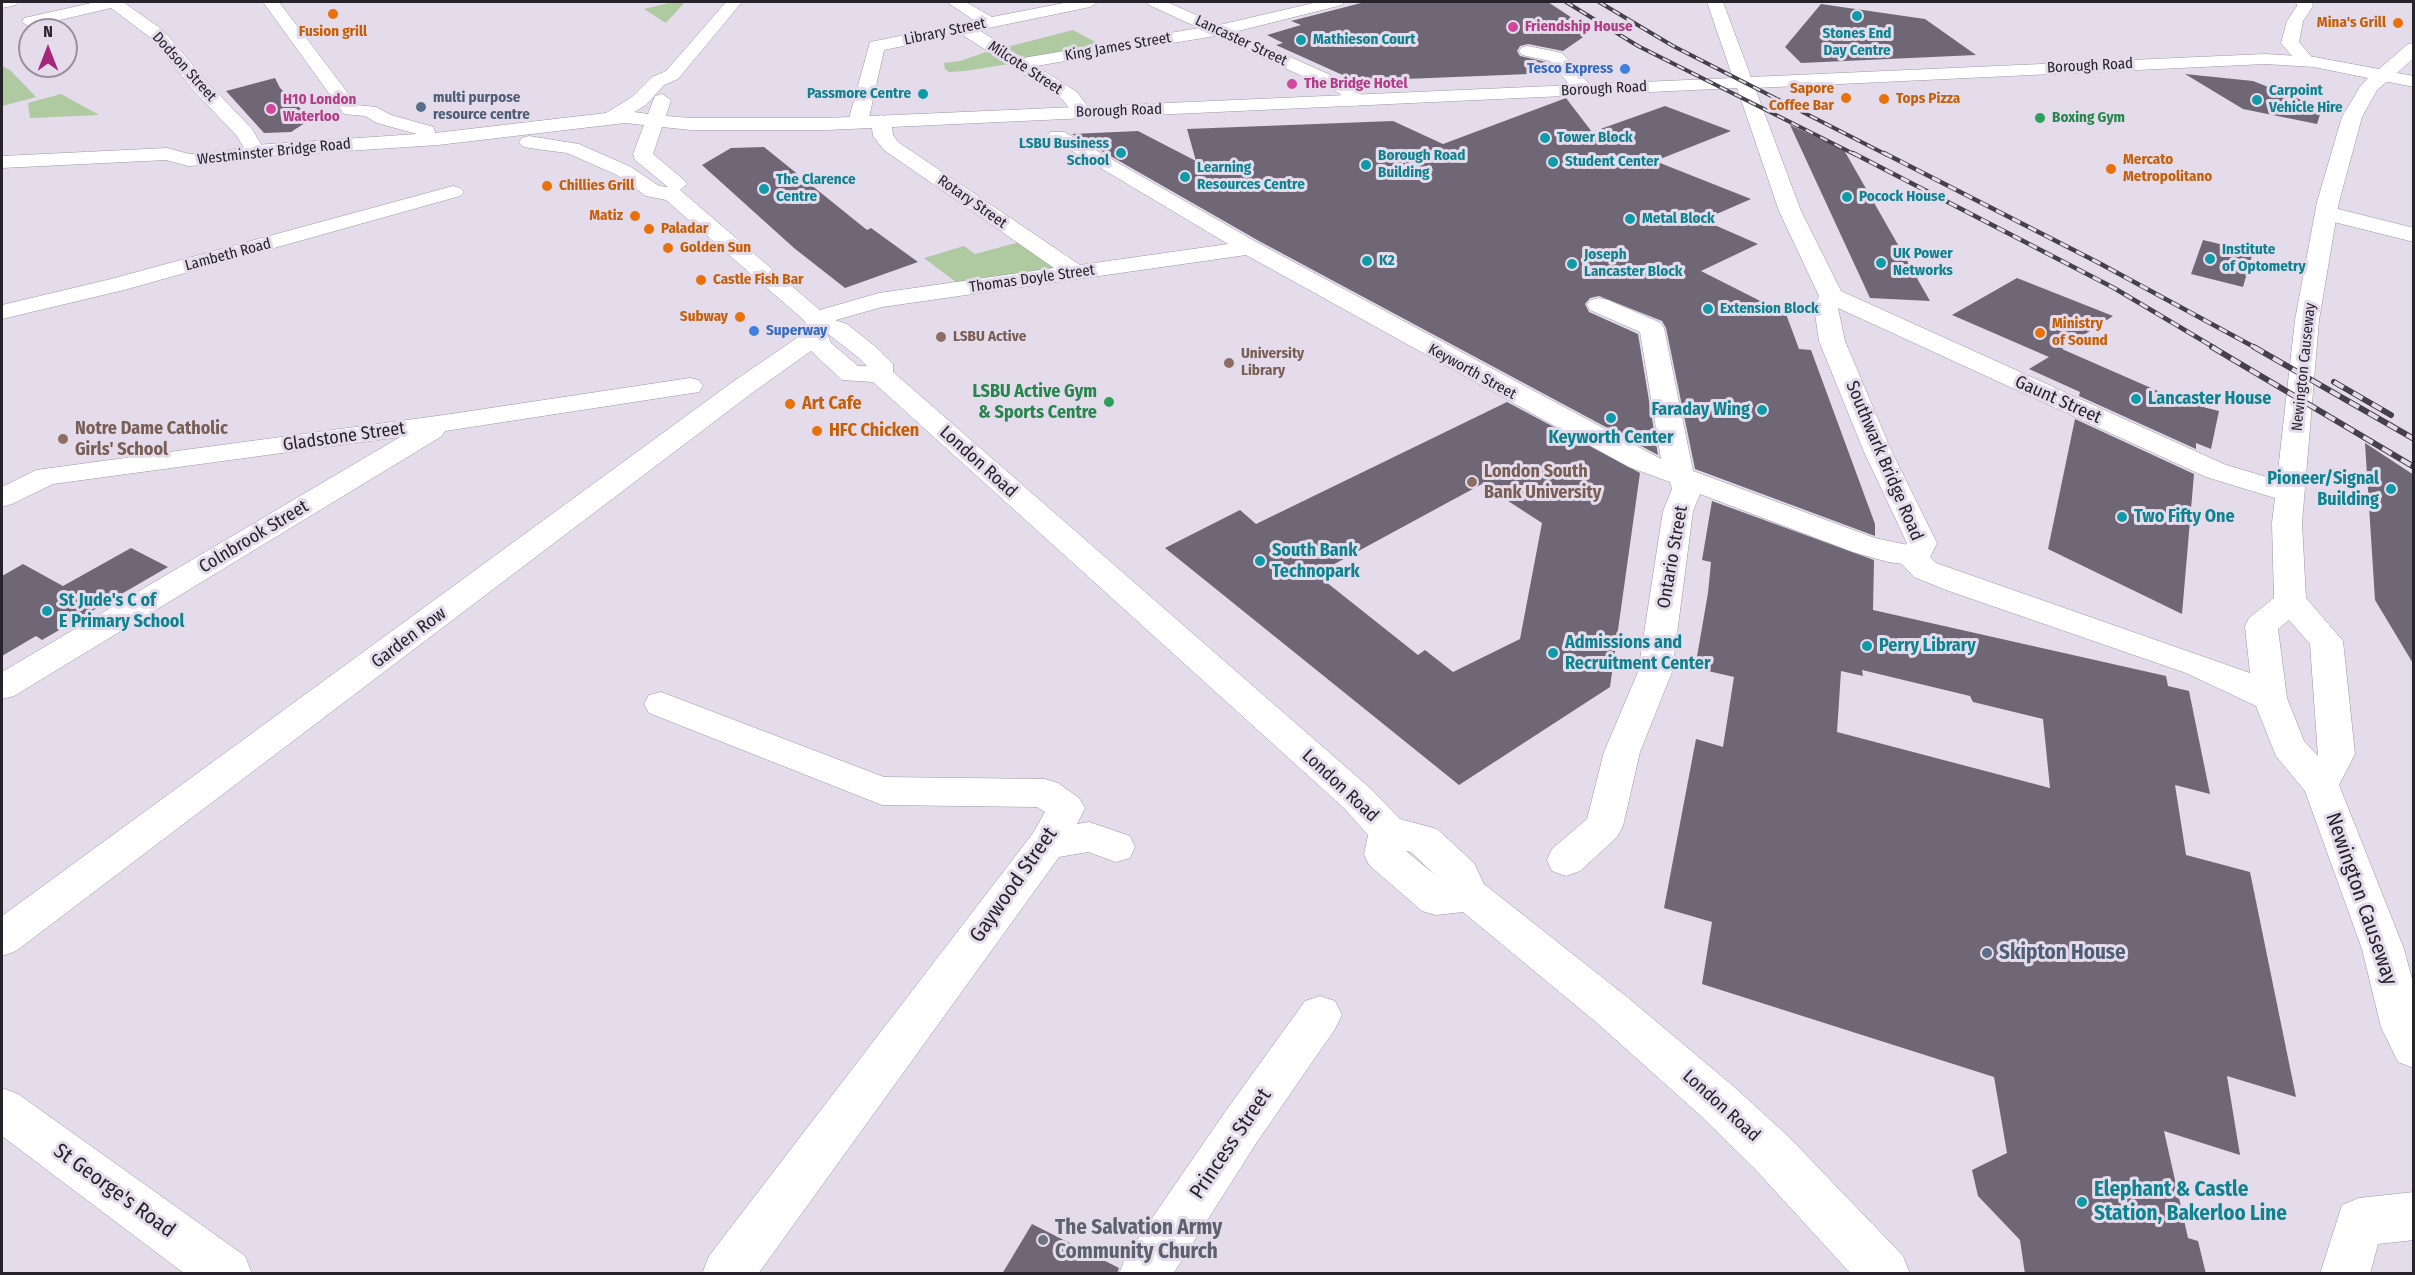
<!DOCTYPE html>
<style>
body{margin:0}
#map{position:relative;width:2415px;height:1275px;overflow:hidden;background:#e4dbeb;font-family:"Fira Sans Condensed",sans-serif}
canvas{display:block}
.frame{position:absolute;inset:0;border:3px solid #27232a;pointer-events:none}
.north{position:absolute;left:18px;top:18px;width:60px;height:60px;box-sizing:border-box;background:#e4dbeb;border:2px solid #98919e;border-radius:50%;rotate:0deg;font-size:16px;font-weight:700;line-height:24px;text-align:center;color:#27232a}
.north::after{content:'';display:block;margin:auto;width:21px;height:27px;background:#a4277a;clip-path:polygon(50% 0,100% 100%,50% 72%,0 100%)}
</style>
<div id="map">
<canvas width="2415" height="1275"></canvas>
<div class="frame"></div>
<div class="north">N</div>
</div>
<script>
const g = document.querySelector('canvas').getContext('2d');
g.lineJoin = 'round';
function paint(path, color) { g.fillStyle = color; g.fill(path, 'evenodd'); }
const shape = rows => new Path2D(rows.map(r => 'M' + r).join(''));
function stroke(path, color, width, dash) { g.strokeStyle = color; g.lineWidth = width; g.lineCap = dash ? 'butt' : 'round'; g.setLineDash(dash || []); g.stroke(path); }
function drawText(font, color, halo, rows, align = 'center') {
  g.font = font + ' "Fira Sans Condensed",sans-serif'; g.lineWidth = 6; g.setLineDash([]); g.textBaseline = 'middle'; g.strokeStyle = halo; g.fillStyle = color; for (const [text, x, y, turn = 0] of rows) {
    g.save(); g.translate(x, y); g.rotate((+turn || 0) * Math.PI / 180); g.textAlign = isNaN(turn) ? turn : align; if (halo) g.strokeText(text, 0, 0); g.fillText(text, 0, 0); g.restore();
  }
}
paint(shape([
 [673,2,685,2,666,23,644,9],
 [1073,30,1105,47,1023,61,1003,48],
 [989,51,1009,64,965,71,949,72,945,69,944,63,960,61],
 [2,66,10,70,36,97,2,106],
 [61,94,99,115,30,118,28,103],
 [1020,242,1057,268,960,285,924,258,964,246,975,254]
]), '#afc9a0');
paint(shape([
 [1365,2,1548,2,1592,31,1563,51,1528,44,1520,46,1517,51,1520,56,1546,62,1529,74,1356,81,1276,45,1283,43,1267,35,1301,25,1291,21],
 [1821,4,1925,19,1976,55,1801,63,1785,47],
 [2185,74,2253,81,2322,108,2317,124,2243,109],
 [275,78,280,88,311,119,291,132,264,133,226,91],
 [1566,98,1592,132,1665,106,1731,131,1655,161,1751,199,1703,220,1758,244,1701,271,1786,314,1799,349,1811,350,1875,524,1875,536,1695,469,1666,328,1662,321,1599,296,1590,298,1585,304,1589,312,1638,334,1658,455,1259,241,1072,134,1138,131,1196,161,1187,129,1393,121,1443,144],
 [1790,125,1844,150,1930,301,1870,298],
 [764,147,867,230,871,228,918,262,845,288,794,248,702,165,731,148],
 [2203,240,2253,252,2243,287,2191,274],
 [2017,278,2113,316,2062,349,2183,402,2219,411,2211,449,2196,443,2196,449,2079,396,2080,392,2029,369,2049,357,1952,315],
 [1507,402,1640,473,1610,687,1459,785,1165,548,1240,510,1256,524],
 [1482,484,1542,523,1520,639,1453,672,1425,650,1418,655,1316,574],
 [2075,419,2194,474,2182,614,2048,549],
 [2365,443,2414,475,2414,665,2375,600],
 [1712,501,1874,560,1873,610,2166,676,2168,686,2189,691,2210,794,2175,785,2186,855,2250,872,2296,1097,2227,1076,2240,1155,2164,1131,2188,1238,2198,1241,2206,1274,2025,1274,2020,1240,1978,1196,1972,1170,2007,1153,1994,1077,1702,984,1712,922,1664,908,1696,739,1723,747,1734,677,1695,668,1708,593,1711,562,1702,560],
 [1862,670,1970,696,1973,702,2043,719,2050,788,1837,732,1841,671,1863,676],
 [131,548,168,567,42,640,36,636,2,656,2,576,23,564,63,586],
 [1032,1224,1119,1268,1117,1274,1002,1274]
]), '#706776');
const street = shape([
 [2,2,18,2,16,5,2,8,2,2],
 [96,2,123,2,163,30,208,83,252,129,265,151,262,155,248,155,237,136,194,91,151,38,111,8,30,27,22,22,24,18,96,2],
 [947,2,966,2,992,17,1069,2,1098,2,1090,7,979,30,1023,58,1199,28,1149,5,1147,2,1167,2,1219,25,1318,2,1344,2,1342,5,1234,32,1353,85,1365,100,1356,106,1349,104,1339,93,1215,36,1036,66,1077,92,1092,112,1082,118,1075,116,1063,100,961,34,884,50,868,122,858,128,851,126,848,122,870,42,975,21,947,2],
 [2296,2,2312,2,2313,6,2303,21,2299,42,2315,61,2306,66,2300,65,2281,43,2287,21,2297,6,2296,2],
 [1528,46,1562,53,1591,86,1593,90,1591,94,1577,94,1550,61,1522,55,1519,51,1522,47,1528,46],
 [881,115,891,121,893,135,898,142,1080,265,1228,244,1047,136,1050,132,1064,132,1258,243,1661,459,1640,332,1590,310,1587,305,1590,300,1599,298,1608,300,1661,323,1664,328,1693,471,1875,538,1922,548,1926,555,1922,562,1911,565,1888,562,1853,552,1700,494,1693,511,1672,672,1640,752,1623,826,1617,837,1580,871,1566,876,1552,871,1547,860,1552,849,1587,819,1604,752,1638,672,1663,511,1672,489,1670,482,1629,467,1246,255,882,307,815,326,806,324,803,319,806,314,879,293,1054,268,884,150,873,136,871,121,881,115],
 [453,186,460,188,464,192,460,196,124,290,2,319,2,305,111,279,453,186],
 [2326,206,2414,228,2414,242,2318,218,2315,213,2318,208,2326,206],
 [690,378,699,380,703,386,699,392,445,431,442,436,14,696,2,699,2,672,400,437,53,484,12,504,2,507,2,487,36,470,444,415,690,378],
 [661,692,884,777,1045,779,1058,783,1079,798,1085,808,1077,824,1089,822,1130,836,1135,847,1130,858,1116,862,1088,852,1059,857,758,1274,702,1274,709,1256,1033,833,1045,812,1037,807,882,805,649,713,644,704,649,695,661,692],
 [1320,996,1335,1001,1342,1015,1335,1029,1257,1142,1173,1274,1119,1274,1126,1256,1225,1112,1305,1001,1320,996]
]);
const secondary = shape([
 [2380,70,2414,76,2414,87,2374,79,2371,75,2374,71,2380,70]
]);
const primary = shape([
 [263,2,279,2,357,105,376,107,391,115,434,127,435,133,606,113,632,97,652,77,666,71,726,2,742,2,678,79,664,85,646,105,634,112,648,114,655,96,662,94,671,100,666,116,691,118,827,118,1733,78,1707,2,1723,2,1751,77,2265,54,2314,57,2379,69,2408,44,2414,43,2414,58,2377,90,2362,117,2339,202,2319,320,2302,523,2306,598,2343,641,2355,754,2339,785,2404,949,2414,986,2414,1068,2398,1062,2381,1027,2362,949,2305,791,2276,756,2256,706,2186,673,1946,590,1914,577,1900,562,1896,555,1907,543,1864,452,1819,341,1814,307,1819,296,1779,211,1737,88,827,130,691,130,662,127,653,154,684,180,687,184,680,190,829,318,847,324,877,348,893,364,893,372,1371,789,1400,819,1437,829,1474,863,1484,884,1627,997,1733,1086,1789,1137,1903,1256,1910,1274,1851,1274,1755,1169,1701,1116,1597,1023,1463,912,1436,915,1422,911,1369,865,1364,854,1368,835,1345,809,873,382,842,380,811,351,752,393,16,951,2,956,2,916,734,381,807,331,814,329,666,200,646,196,617,175,567,153,529,148,522,146,519,142,522,138,529,136,579,144,631,167,659,186,668,187,635,160,633,154,644,125,625,123,438,145,255,157,219,164,188,166,166,160,2,168,2,156,167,148,189,154,219,152,255,145,417,134,377,123,365,116,344,114,263,2],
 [2265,64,2314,67,2368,78,2360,87,2342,117,2317,202,2295,320,2277,480,2226,465,1841,291,1801,211,1755,88,2265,64],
 [1838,308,2206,477,2275,498,2272,523,2274,598,2249,618,2245,626,2250,673,1936,563,1930,557,1937,543,1892,452,1845,341,1838,308],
 [827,333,859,358,867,366,858,366,831,343,827,333],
 [2289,620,2310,644,2318,756,2304,741,2287,698,2278,629,2289,620],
 [1406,851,1411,852,1435,875,1406,851],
 [2,1088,18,1094,245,1256,252,1274,185,1274,2,1136,2,1088],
 [2414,1192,2414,1240,2378,1244,2370,1274,2320,1274,2342,1205,2359,1198,2414,1192]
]);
stroke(street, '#9e95a4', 1);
stroke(secondary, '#9e95a4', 1);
stroke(primary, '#9e95a4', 1);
paint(street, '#fff');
paint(secondary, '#fff');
paint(primary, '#fff');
const railFar2 = shape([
 [1566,2,1638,46,1856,155],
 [1599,2,1673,46,1887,155]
]);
const railFar1 = shape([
 [1853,153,2114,288,2215,348],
 [1884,153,2099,263,2256,348]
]);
const rail = shape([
 [2212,347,2414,467],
 [2254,347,2414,439],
 [2334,382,2391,415]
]);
stroke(railFar2, '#454049', 4);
stroke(railFar1, '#454049', 4.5);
stroke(rail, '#454049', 6);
stroke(railFar2, '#e4dbeb', 2, [8]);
stroke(railFar1, '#e4dbeb', 3, [9]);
stroke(rail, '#e4dbeb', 4, [11]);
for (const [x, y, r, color] of [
 [333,14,6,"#e8710a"],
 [1857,16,6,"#0f9aa8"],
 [2398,23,6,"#e8710a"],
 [1513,27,6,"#d1479c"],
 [1301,40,6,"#0f9aa8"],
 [1625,69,6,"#3f7fe0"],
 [1292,84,6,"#d1479c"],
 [923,94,6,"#0f9aa8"],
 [1846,98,6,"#e8710a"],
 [1884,99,6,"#e8710a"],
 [2257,100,6,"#0f9aa8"],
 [421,107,6,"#5c6f8a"],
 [271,109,6,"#d1479c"],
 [2040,118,6,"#2e9e5b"],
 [1545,138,6,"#0f9aa8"],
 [1121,153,6,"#0f9aa8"],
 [1553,162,6,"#0f9aa8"],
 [1366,165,6,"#0f9aa8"],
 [2111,169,6,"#e8710a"],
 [1185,177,6,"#0f9aa8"],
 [547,186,6,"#e8710a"],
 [764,189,6,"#0f9aa8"],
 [1847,197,6,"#0f9aa8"],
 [635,216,6,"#e8710a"],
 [1630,219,6,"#0f9aa8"],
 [649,229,6,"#e8710a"],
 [668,248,6,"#e8710a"],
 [2210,259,6,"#0f9aa8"],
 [1367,261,6,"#0f9aa8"],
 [1881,263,6,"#0f9aa8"],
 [1572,264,6,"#0f9aa8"],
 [701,280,6,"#e8710a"],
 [1708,309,6,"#0f9aa8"],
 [740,317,6,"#e8710a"],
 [754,331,6,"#3f7fe0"],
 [2040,333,6,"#e8710a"],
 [941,337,6,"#8d6e63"],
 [1229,363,6,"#8d6e63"],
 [2136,399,6,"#0f9aa8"],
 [1109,402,6,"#2e9e5b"],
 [790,404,6,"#e8710a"],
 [1762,410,6,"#0f9aa8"],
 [1611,418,6,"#0f9aa8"],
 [817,431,6,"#e8710a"],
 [63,439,6,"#8d6e63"],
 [1472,482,6,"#8d6e63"],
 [2391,489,6,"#0f9aa8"],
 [2122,517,6,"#0f9aa8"],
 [1260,561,6,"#0f9aa8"],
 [47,611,6,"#0f9aa8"],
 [1867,646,6,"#0f9aa8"],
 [1553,653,6,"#0f9aa8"],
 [1987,953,6,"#5c6f8a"],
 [2082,1202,6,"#0f9aa8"],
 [1043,1240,6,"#6b7280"]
]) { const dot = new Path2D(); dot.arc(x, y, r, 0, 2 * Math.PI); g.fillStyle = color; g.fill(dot); stroke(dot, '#e4dbeb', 2); }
drawText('bold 15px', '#c56008', '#e4dbeb', [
 ["Mina's Grill",2386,23,"right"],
 ["Fusion grill",333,32,"center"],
 ["Sapore",1834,89,"right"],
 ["Coffee Bar",1834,106,"right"],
 ["Tops Pizza",1896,99],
 ["Mercato",2123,160],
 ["Metropolitano",2123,177],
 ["Chillies Grill",559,186],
 ["Matiz",623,216,"right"],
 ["Paladar",661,229],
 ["Golden Sun",680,248],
 ["Castle Fish Bar",713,280],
 ["Subway",728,317,"right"],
 ["Ministry",2052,324],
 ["of Sound",2052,341]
], 'left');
drawText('bold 15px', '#b23c85', '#e4dbeb', [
 ["Friendship House",1525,27],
 ["The Bridge Hotel",1304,84],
 ["H10 London",283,100],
 ["Waterloo",283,117]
], 'left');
drawText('15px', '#27232a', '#e4dbeb', [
 ["Library Street",945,32,-12],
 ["Lancaster Street",1241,41,25],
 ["King James Street",1118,47,-10],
 ["Borough Road",2090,66,-3],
 ["Dodson Street",184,67,48],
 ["Milcote Street",1025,68,33],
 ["Borough Road",1604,89,-3],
 ["Borough Road",1119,111,-2],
 ["Westminster Bridge Road",274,152,-6],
 ["Rotary Street",972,202,35],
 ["Lambeth Road",228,255,-15],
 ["Thomas Doyle Street",1032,279,-8],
 ["Newington Causeway",2304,367,-84],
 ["Keyworth Street",1472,372,29]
]);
drawText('bold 15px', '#0d838f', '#e4dbeb', [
 ["Stones End",1857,34,"center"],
 ["Day Centre",1857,51,"center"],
 ["Mathieson Court",1313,40],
 ["Carpoint",2269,91],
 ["Vehicle Hire",2269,108],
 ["Passmore Centre",911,94,"right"],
 ["Tower Block",1557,138],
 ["LSBU Business",1109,144,"right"],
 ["School",1109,161,"right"],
 ["Borough Road",1378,156],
 ["Building",1378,173],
 ["Student Center",1565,162],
 ["Learning",1197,168],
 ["Resources Centre",1197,185],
 ["The Clarence",776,180],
 ["Centre",776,197],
 ["Pocock House",1859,197],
 ["Metal Block",1642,219],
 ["Institute",2222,250],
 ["of Optometry",2222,267],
 ["UK Power",1893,254],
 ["Networks",1893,271],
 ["Joseph",1584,255],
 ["Lancaster Block",1584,272],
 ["K2",1379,261],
 ["Extension Block",1720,309]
], 'left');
drawText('bold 15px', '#366cbe', '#e4dbeb', [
 ["Tesco Express",1613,69],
 ["Superway",766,331,"left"]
], 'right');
drawText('bold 15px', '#4e5e75', '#e4dbeb', [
 ["multi purpose",433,98],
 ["resource centre",433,115]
], 'left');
drawText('bold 15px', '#27864d', '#e4dbeb', [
 ["Boxing Gym",2052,118]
], 'left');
drawText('bold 15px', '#785e54', '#e4dbeb', [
 ["LSBU Active",953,337],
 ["University",1241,354],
 ["Library",1241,371]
], 'left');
drawText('bold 18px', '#27864d', '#e4dbeb', [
 ["LSBU Active Gym",1097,392],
 ["& Sports Centre",1097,413]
], 'right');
drawText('bold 18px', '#0d838f', '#e4dbeb', [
 ["Lancaster House",2148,399],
 ["Faraday Wing",1750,410,"right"],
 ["Keyworth Center",1611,438,"center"],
 ["Pioneer/Signal",2379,479,"right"],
 ["Building",2379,500,"right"],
 ["Two Fifty One",2134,517],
 ["South Bank",1272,551],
 ["Technopark",1272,572],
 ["St Jude's C of",59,601],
 ["E Primary School",59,622],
 ["Admissions and",1565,643],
 ["Recruitment Center",1565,664],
 ["Perry Library",1879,646]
], 'left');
drawText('18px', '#27232a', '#e4dbeb', [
 ["Gaunt Street",2058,400,24],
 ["Gladstone Street",344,437,-8],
 ["Southwark Bridge Road",1884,461,67],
 ["London Road",978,462,42],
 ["Colnbrook Street",254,537,-31],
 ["Ontario Street",1673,557,-80],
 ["Garden Row",409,638,-37],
 ["London Road",1340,786,43],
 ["London Road",1721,1106,42]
]);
drawText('bold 18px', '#c56008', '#e4dbeb', [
 ["Art Cafe",802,404],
 ["HFC Chicken",829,431]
], 'left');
drawText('bold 18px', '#785e54', '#e4dbeb', [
 ["Notre Dame Catholic",75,429],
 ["Girls' School",75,450],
 ["London South",1484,472],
 ["Bank University",1484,493]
], 'left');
drawText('21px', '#27232a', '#e4dbeb', [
 ["Gaywood Street",1014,885,-55],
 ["Newington Causeway",2361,899,71],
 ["Princess Street",1231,1144,-56],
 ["St George's Road",114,1191,36]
]);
drawText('bold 21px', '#4e5e75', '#e4dbeb', [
 ["Skipton House",1999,953]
], 'left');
drawText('bold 21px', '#0d838f', '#e4dbeb', [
 ["Elephant & Castle",2094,1190],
 ["Station, Bakerloo Line",2094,1214]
], 'left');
drawText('bold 21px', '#5b616d', '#e4dbeb', [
 ["The Salvation Army",1055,1228],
 ["Community Church",1055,1252]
], 'left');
</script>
